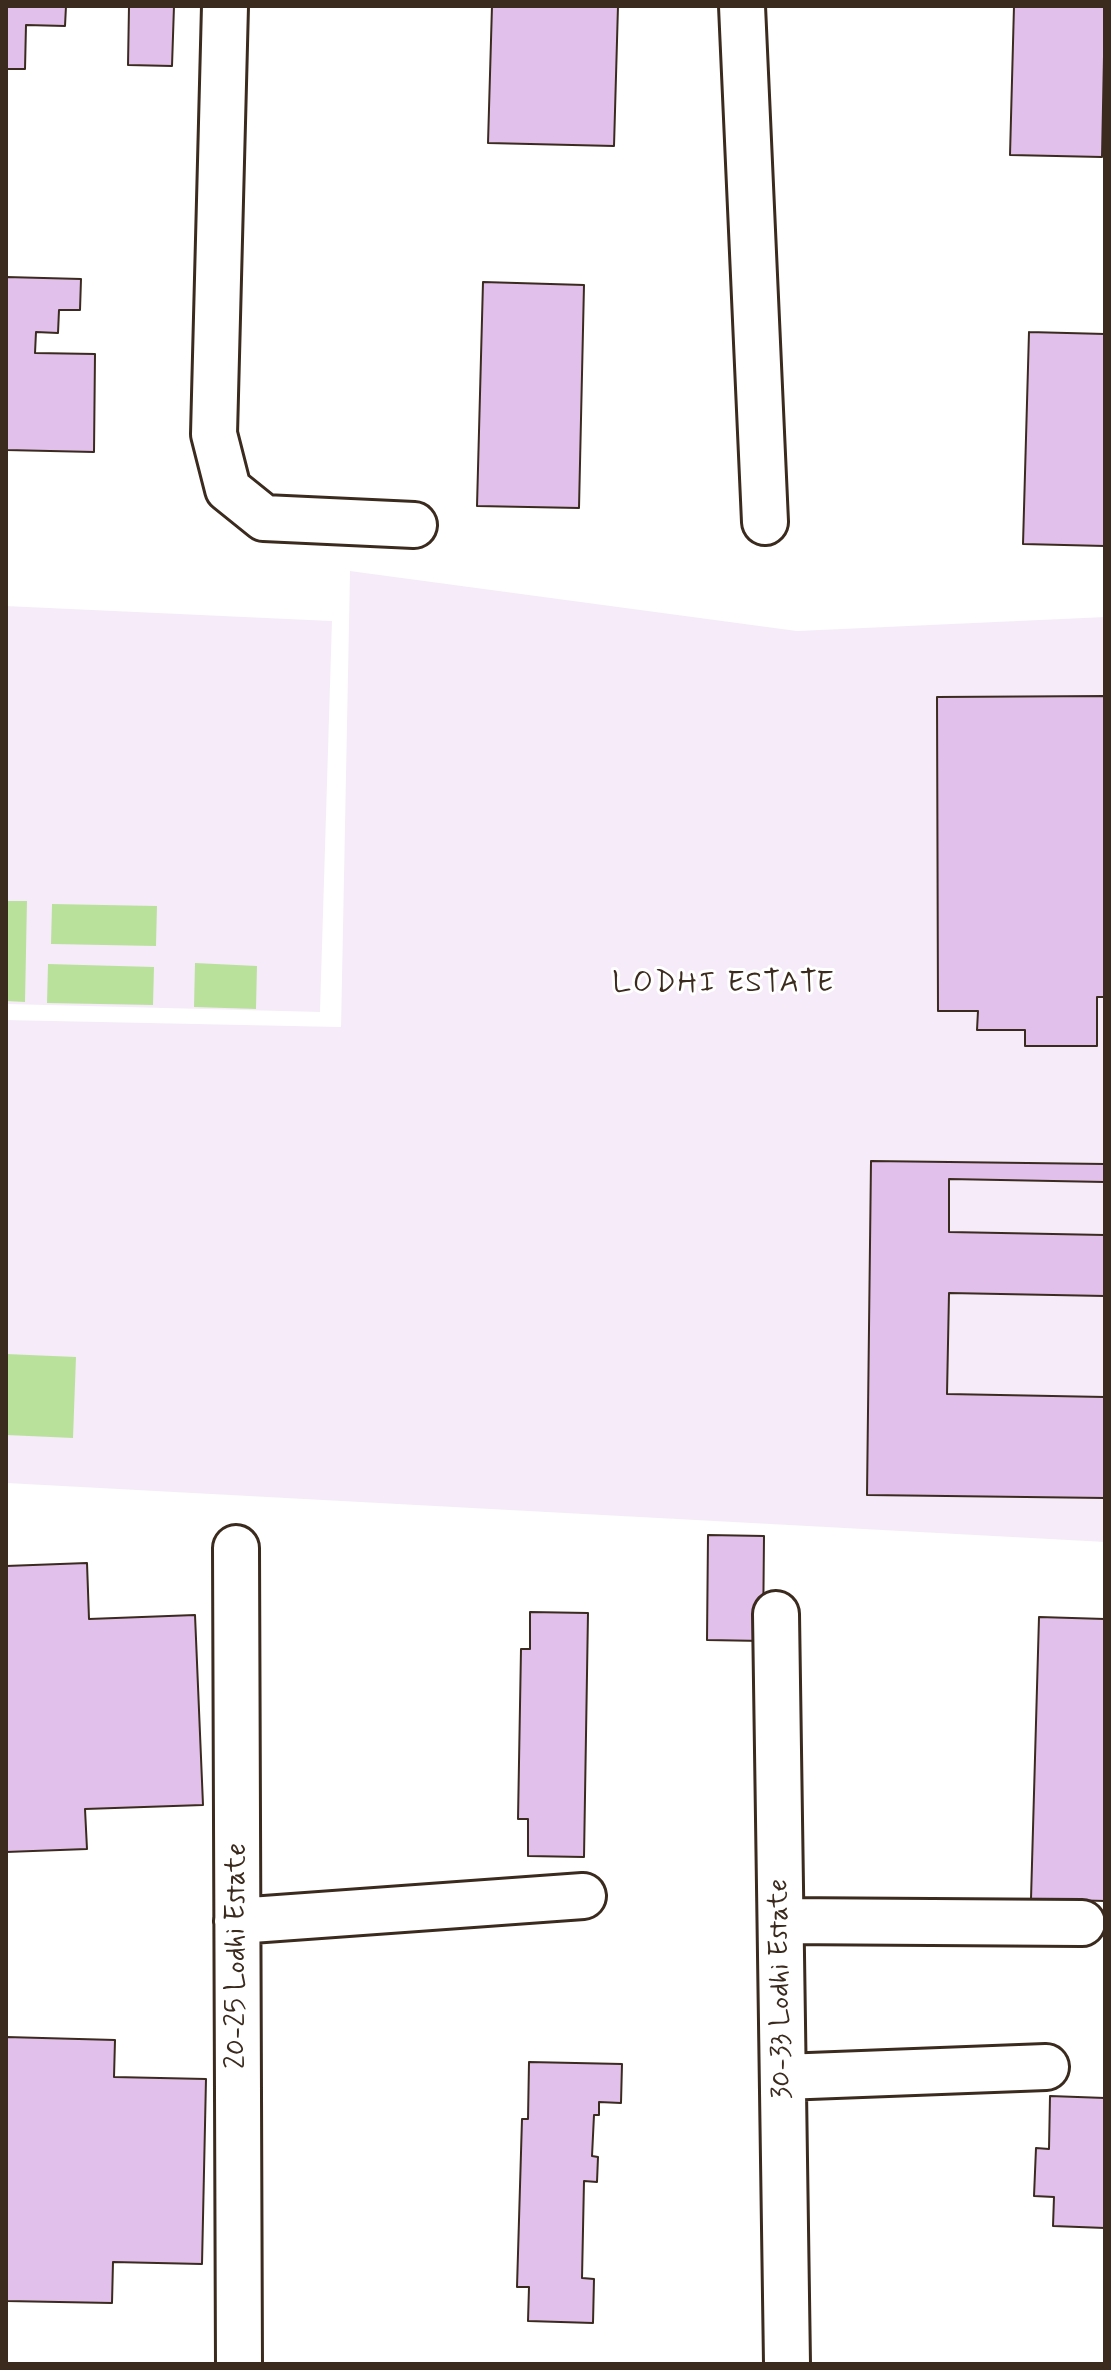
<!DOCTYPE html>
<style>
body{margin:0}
#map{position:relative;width:1111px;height:2370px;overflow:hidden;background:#fff;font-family:Mynerve,sans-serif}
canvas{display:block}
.frame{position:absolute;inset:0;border:8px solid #3b2a1e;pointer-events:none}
</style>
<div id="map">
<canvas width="1111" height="2370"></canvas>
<div class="frame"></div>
</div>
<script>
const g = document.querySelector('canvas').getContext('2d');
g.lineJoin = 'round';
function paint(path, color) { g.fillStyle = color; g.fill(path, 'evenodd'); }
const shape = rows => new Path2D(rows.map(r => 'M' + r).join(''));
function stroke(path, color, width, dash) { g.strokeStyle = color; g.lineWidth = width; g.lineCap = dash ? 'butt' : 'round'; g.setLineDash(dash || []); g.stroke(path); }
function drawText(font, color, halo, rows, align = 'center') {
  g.font = font + ' Mynerve,sans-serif'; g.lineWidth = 6; g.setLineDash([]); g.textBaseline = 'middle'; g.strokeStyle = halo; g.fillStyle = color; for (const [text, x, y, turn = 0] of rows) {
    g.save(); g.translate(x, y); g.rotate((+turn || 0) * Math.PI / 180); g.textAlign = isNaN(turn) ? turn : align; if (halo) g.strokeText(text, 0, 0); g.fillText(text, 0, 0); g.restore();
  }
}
paint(shape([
 [350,571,797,631,1105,617,1105,1542,6,1483,6,1020,341,1027],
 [6,606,332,621,320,1012,6,1004]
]), '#f6ecf9');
paint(shape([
 [6,901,27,901,25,1002,6,1001],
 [52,904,157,906,156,946,51,944],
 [195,963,257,966,256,1009,194,1007],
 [48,964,154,967,153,1005,47,1003],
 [6,1354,76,1357,73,1438,6,1435]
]), '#b9e19c');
const building = shape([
 [6,6,66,6,65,26,26,25,25,69,6,69,6,6],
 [129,6,174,6,172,66,128,65,129,6],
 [492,6,618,6,614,146,488,143,492,6],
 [1014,6,1105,6,1102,157,1010,155,1014,6],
 [6,277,81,279,80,310,59,310,58,333,36,332,35,353,95,354,94,452,6,450,6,277],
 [483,282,584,285,579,508,477,506,483,282],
 [1029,332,1105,334,1105,546,1023,544,1029,332],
 [1105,696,1105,997,1097,997,1097,1046,1025,1046,1025,1030,977,1030,978,1011,938,1011,937,697,1105,696],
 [871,1161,1105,1164,1105,1182,949,1179,949,1232,1105,1235,1105,1296,949,1293,947,1394,1105,1397,1105,1498,867,1495,871,1161],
 [708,1535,764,1536,763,1641,707,1640,708,1535],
 [87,1563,89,1619,195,1615,203,1805,85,1809,87,1849,6,1852,6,1566,87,1563],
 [530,1612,588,1613,584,1857,528,1856,528,1819,518,1819,521,1649,530,1649,530,1612],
 [1039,1617,1105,1619,1105,1901,1031,1899,1039,1617],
 [6,2037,115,2040,114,2077,206,2079,202,2264,113,2262,112,2303,6,2301,6,2037],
 [529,2062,622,2064,621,2103,599,2102,599,2115,594,2115,592,2156,598,2157,597,2182,584,2181,582,2278,594,2279,593,2323,528,2321,529,2287,517,2287,522,2119,528,2119,529,2062],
 [1050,2096,1105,2098,1105,2228,1053,2226,1054,2197,1034,2196,1036,2148,1049,2149,1050,2096]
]);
paint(building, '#e2c0ec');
stroke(building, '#3b2a1e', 2);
const minor = shape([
 [225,6,214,434,228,489,264,518,414,525],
 [742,6,765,522],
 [236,1548,239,2364],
 [776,1614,787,2364],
 [237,1921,583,1896],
 [781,1921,1082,1923],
 [783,2077,1046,2067]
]);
stroke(minor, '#3b2a1e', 50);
stroke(minor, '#fff', 44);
drawText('28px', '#3b2a1e', '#fff', [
 ["20-25 Lodhi Estate",238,1956,-90],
 ["30-33 Lodhi Estate",782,1989,-91]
]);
g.letterSpacing = '2px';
drawText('30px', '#3b2a1e', '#fff', [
 ["LODHI ESTATE",724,985]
]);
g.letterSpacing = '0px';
</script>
